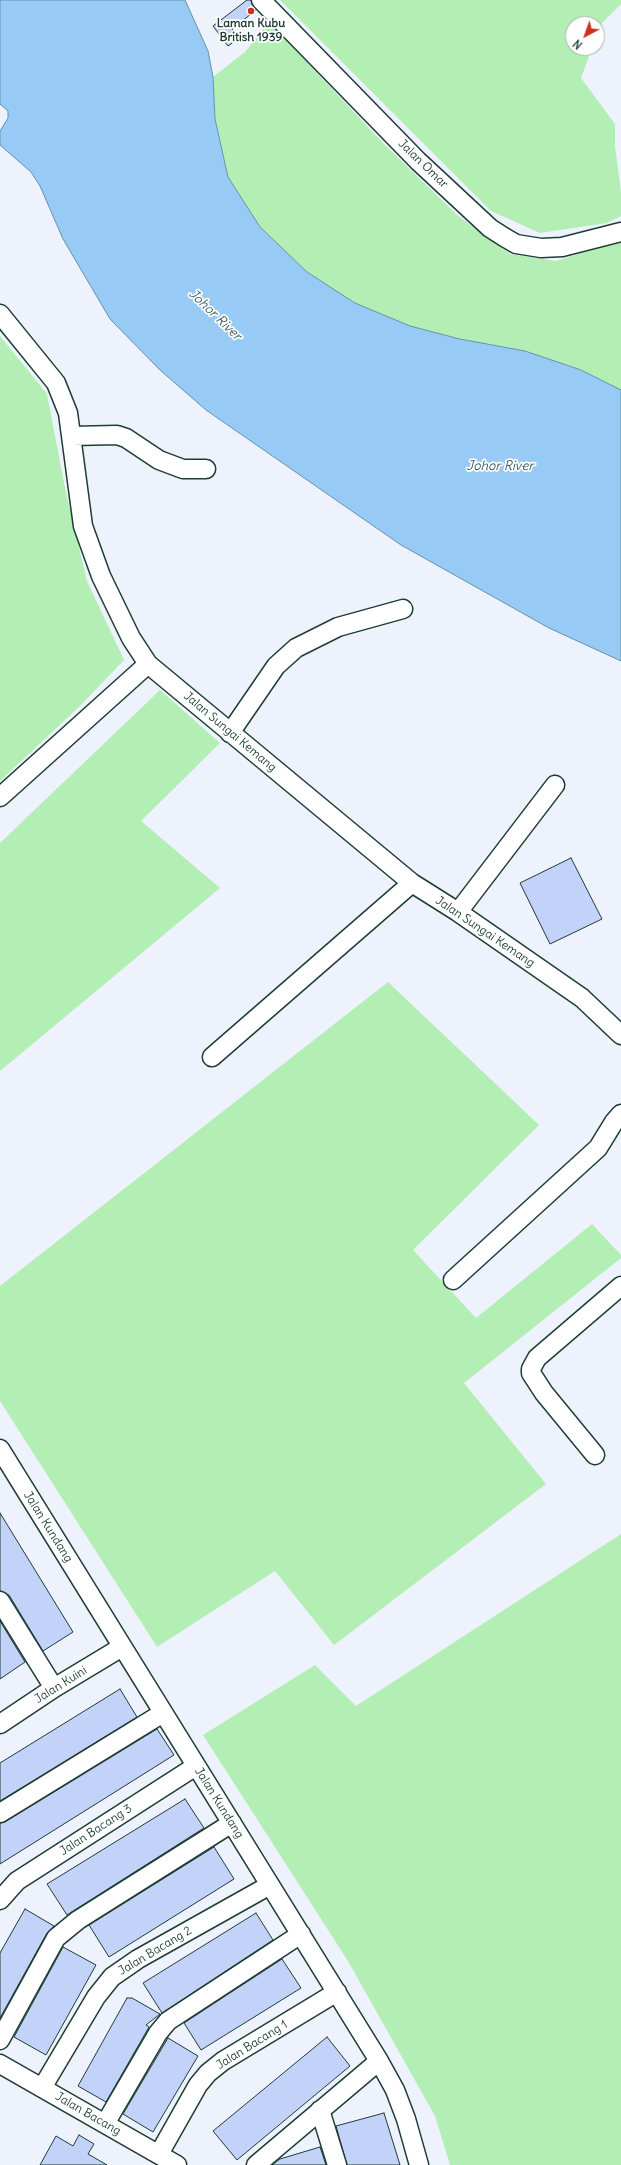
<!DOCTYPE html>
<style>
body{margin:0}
#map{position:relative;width:621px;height:2165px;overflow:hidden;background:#edf2fd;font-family:Delius,sans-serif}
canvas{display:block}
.north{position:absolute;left:565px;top:16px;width:40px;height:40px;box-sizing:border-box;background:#fff;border:1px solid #a5b1ae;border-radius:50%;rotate:221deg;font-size:11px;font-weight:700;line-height:16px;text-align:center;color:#1f3d34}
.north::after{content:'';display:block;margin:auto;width:14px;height:18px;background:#c8321e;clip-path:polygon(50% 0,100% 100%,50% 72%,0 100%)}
</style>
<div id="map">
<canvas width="621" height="2165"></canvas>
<div class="north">N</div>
</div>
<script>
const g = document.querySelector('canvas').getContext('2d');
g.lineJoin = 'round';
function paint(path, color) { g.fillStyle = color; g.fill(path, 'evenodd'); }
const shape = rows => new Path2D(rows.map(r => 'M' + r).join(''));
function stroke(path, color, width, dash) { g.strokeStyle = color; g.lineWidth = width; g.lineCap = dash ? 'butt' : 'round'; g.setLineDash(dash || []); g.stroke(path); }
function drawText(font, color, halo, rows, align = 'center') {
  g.font = font + ' Delius,sans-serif'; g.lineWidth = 3.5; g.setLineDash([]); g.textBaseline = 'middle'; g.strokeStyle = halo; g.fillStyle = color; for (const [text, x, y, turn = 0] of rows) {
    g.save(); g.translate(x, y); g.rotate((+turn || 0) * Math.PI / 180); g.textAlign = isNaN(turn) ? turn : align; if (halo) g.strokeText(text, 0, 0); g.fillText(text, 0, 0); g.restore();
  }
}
paint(shape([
 [280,0,621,0,621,4,602,23,597,35,597,24,573,24,573,48,592,48,581,78,615,124,615,146,621,192,621,216,607,223,540,233,491,211],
 [269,22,385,145,457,215,510,254,556,261,621,241,621,391,581,370,525,351,471,341,410,326,355,303,307,272,260,227,228,177,215,119,213,77,245,52],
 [0,336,47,394,65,488,87,581,124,660,79,707,0,781],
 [160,690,220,743,141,821,220,888,0,1071,0,843],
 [388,982,539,1125,413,1250,476,1318,592,1224,621,1255,621,1258,464,1383,546,1484,334,1645,275,1571,157,1647,0,1401,0,1286],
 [621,1534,621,2165,450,2165,435,2116,348,1961,203,1735,315,1665,356,1706]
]), '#b3efb4');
const water = shape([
 [0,0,185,0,208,51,213,77,215,119,228,177,260,227,307,272,355,303,410,326,460,339,525,351,581,370,621,390,621,661,549,628,401,545,206,410,160,370,110,319,63,239,40,186,31,172,0,145,0,131,8,118,8,111,0,104,0,0]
]);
paint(water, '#97caf4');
stroke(water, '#6792a7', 1);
const building = shape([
 [247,0,251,0,256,10,232,29,239,38,228,46,213,26,247,0],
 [571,858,602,919,550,944,520,883,571,858],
 [0,1513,73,1632,43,1651,9,1595,0,1591,0,1513],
 [0,1621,25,1662,0,1679,0,1621],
 [120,1689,137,1717,0,1801,0,1763,120,1689],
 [157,1729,174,1755,0,1864,0,1823,5,1822,157,1729],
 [185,1799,204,1828,67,1915,47,1884,185,1799],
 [214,1847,234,1879,109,1957,89,1925,214,1847],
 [25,1909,54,1926,47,1933,0,2018,0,1953,25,1909],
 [256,1913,273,1940,162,2013,143,1983,256,1913],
 [63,1947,96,1965,46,2055,14,2037,63,1947],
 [282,1959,301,1988,201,2050,184,2023,282,1959],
 [127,1998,132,1998,160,2014,146,2025,149,2027,106,2102,78,2086,127,1998],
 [327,2037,350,2066,237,2160,213,2131,327,2037],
 [168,2038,198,2056,153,2132,123,2114,168,2038],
 [384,2113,400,2165,347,2165,336,2126,384,2113],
 [79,2135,94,2144,88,2154,107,2165,40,2165,56,2136,73,2146,79,2135],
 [320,2147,326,2165,272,2165,280,2159,320,2147]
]);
paint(building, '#c2d2f8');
stroke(building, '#1f3d34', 1);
const minor = shape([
 [261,0,418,161,490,228,504,237,516,244,541,248,562,247,621,232],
 [0,314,56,383,68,413,83,526,101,576,131,638,148,664,412,883,458,912,582,998,621,1035],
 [71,436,117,435,126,438,159,460,183,469,206,469],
 [230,733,276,666,296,648,338,627,403,609],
 [0,797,148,664],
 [458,912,555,785],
 [212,1057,412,883],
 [453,1280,598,1148,614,1122,621,1114],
 [0,1449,379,2061,395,2090,406,2119,419,2165],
 [595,1455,544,1393,531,1373,531,1369,537,1358,621,1286],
 [0,1601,54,1688],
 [0,1724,54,1688,122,1647],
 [0,1813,163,1713],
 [0,1900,17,1881,196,1766],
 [0,2040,56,1938,78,1920,232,1823],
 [0,2064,177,2165],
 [42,2088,96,1997,112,1977,138,1959,270,1885],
 [320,2110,337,2165],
 [105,2124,158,2033,168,2021,301,1934],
 [159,2154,198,2085,208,2073,223,2061,337,1992],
 [256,2165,379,2061]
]);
stroke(minor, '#1f3d34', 21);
stroke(minor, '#fff', 18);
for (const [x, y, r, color] of [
 [251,11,4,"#c8321e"]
]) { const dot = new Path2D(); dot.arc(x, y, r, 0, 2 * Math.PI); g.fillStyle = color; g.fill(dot); stroke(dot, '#fff', 1.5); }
drawText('bold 12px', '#1f3d34', '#fff', [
 ["Laman Kubu",251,24],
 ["British 1939",251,38]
]);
drawText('12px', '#1f3d34', '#fff', [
 ["Jalan Omar",423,164,44],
 ["Jalan Sungai Kemang",230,732,40],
 ["Jalan Sungai Kemang",485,932,34],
 ["Jalan Kundang",48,1527,58],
 ["Jalan Kuini",61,1685,-32],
 ["Jalan Kundang",219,1803,58],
 ["Jalan Bacang 3",96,1830,-33],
 ["Jalan Bacang 2",155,1951,-31],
 ["Jalan Bacang 1",252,2045,-32],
 ["Jalan Bacang",88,2114,30]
]);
drawText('italic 13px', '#3d6064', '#fff', [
 ["Johor River",215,315,44],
 ["Johor River",500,466]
]);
</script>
